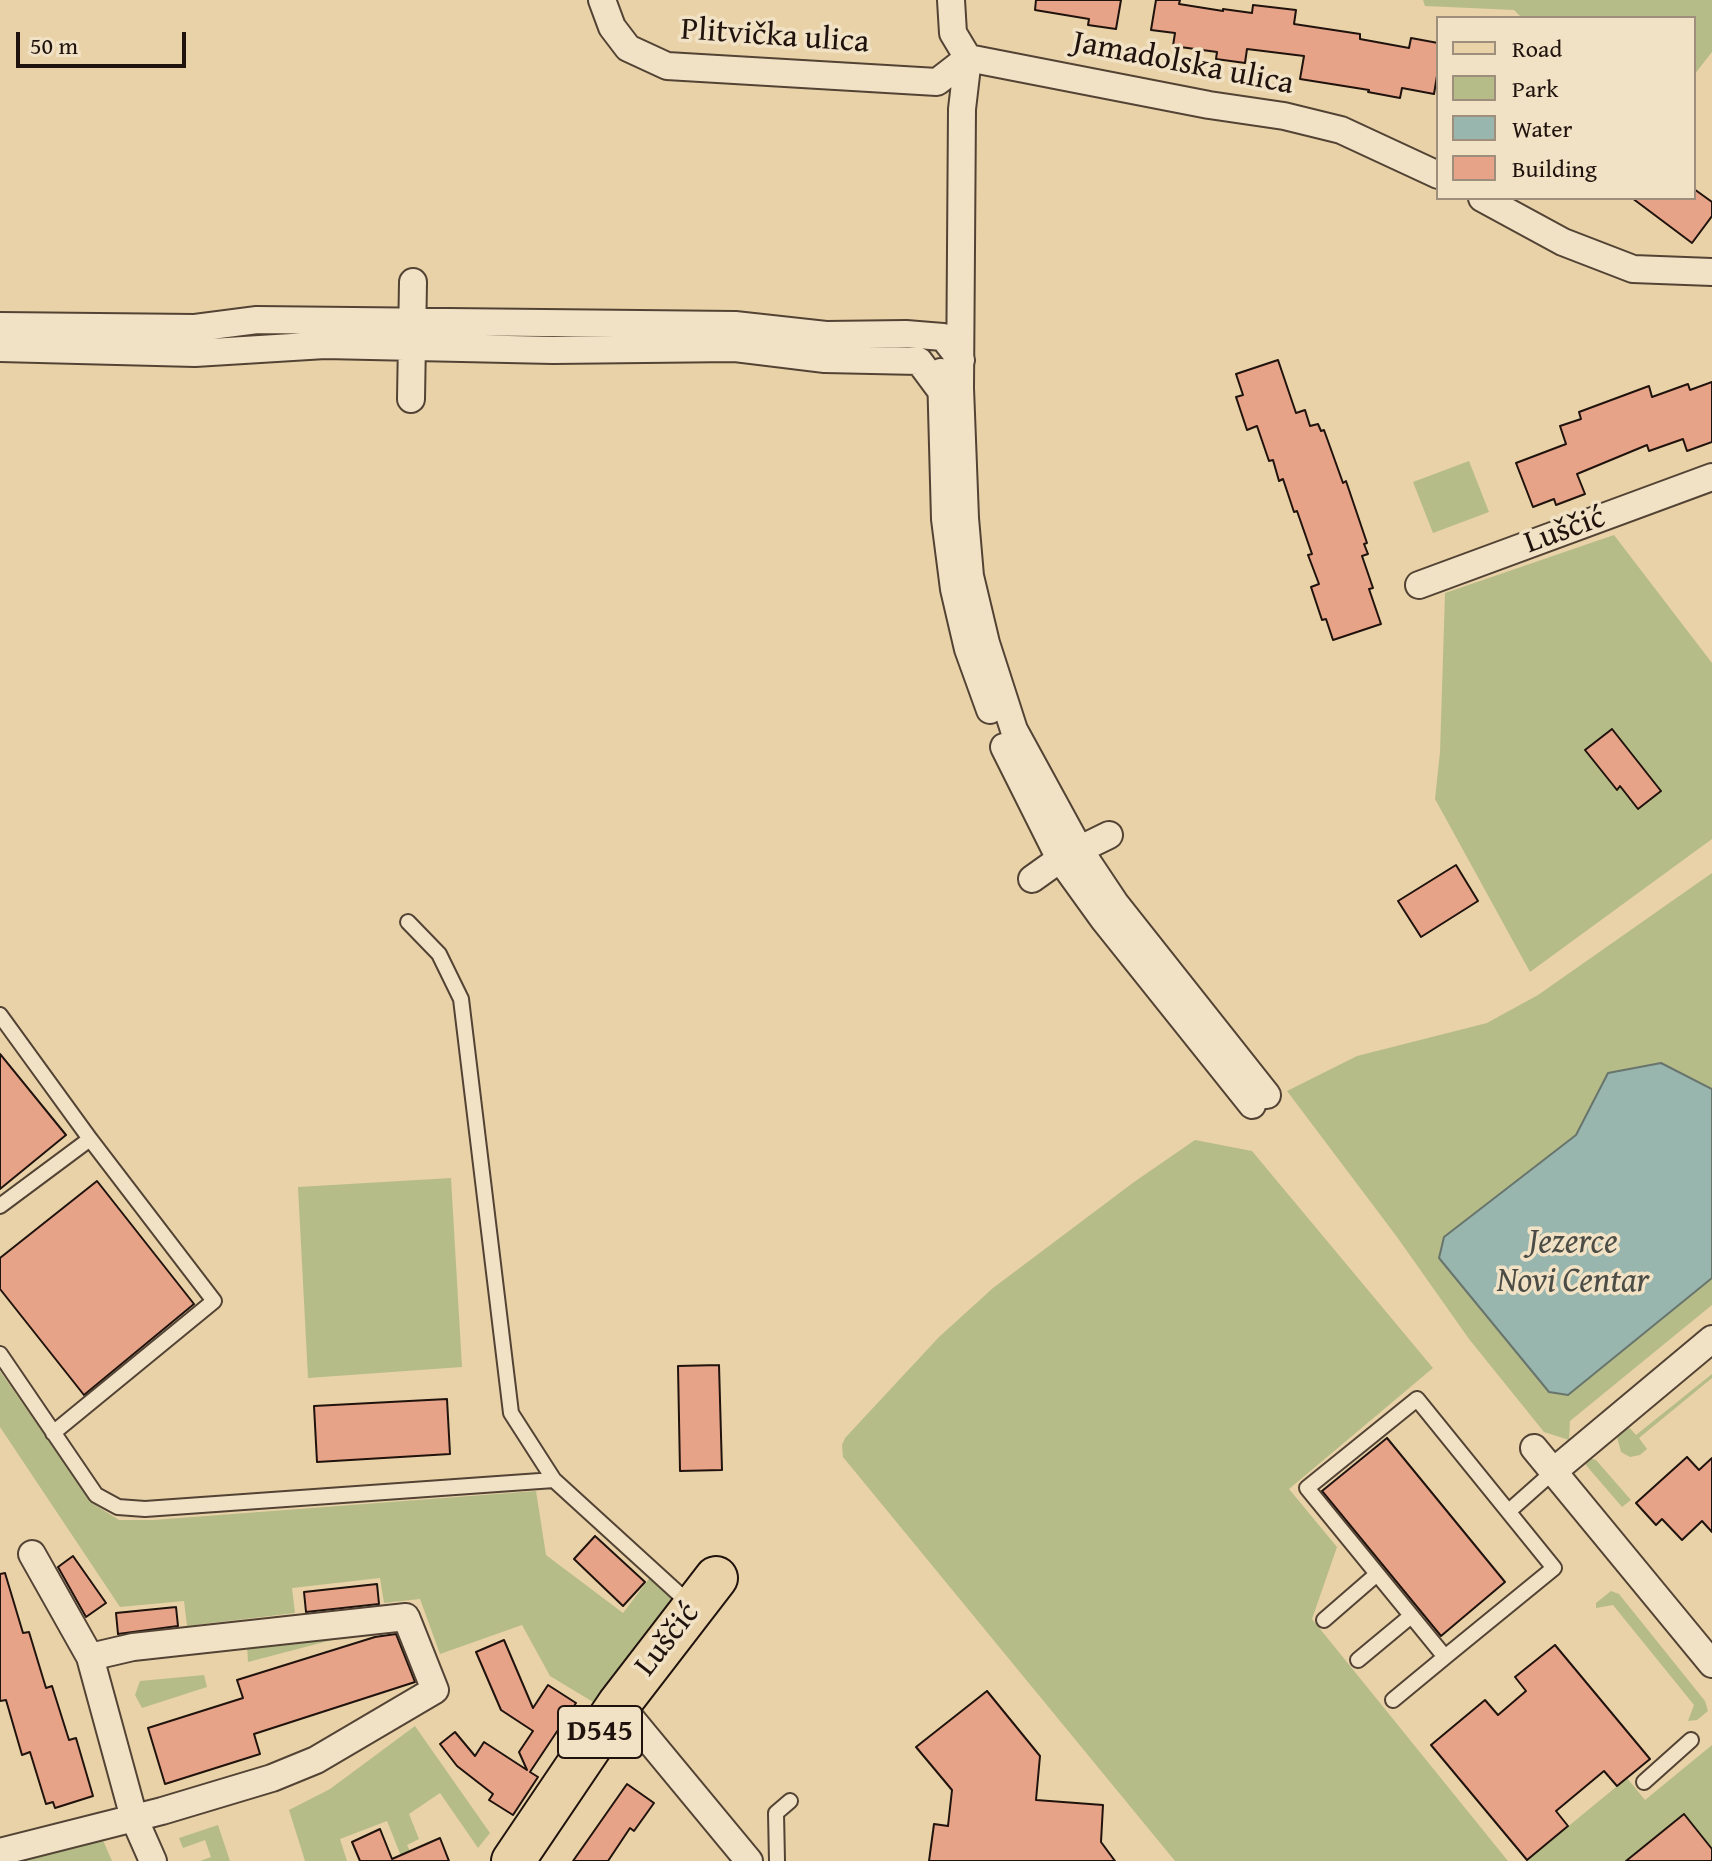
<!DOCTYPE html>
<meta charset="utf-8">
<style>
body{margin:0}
#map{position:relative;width:1712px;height:1861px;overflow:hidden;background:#e9d2a8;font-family:"Gentium Book Plus",serif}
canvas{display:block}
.legend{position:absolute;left:1436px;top:16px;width:260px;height:184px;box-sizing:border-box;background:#f1e2c6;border:2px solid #9d8f7c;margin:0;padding:10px 14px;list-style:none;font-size:24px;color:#20130d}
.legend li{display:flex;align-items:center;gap:16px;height:40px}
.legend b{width:40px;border:2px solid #9d8f7c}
.scale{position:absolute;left:16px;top:32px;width:170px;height:36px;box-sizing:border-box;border:4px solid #20130d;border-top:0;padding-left:10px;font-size:24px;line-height:28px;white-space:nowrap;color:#20130d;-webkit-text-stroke:6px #f1e2c6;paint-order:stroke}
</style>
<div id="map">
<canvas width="1712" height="1861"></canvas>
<ul class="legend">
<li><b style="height:10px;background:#e9d2a8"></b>Road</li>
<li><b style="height:22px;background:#b6bc88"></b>Park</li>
<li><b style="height:22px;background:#98b6ad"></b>Water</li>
<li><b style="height:22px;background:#e6a388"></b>Building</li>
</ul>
<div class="scale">50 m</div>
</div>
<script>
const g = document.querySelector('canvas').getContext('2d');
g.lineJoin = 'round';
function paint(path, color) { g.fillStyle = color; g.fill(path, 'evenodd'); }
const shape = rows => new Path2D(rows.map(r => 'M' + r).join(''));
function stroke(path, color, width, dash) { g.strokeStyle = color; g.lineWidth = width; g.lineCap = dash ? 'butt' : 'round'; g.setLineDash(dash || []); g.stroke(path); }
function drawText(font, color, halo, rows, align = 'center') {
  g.font = font + ' "Gentium Book Plus",serif'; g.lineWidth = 7; g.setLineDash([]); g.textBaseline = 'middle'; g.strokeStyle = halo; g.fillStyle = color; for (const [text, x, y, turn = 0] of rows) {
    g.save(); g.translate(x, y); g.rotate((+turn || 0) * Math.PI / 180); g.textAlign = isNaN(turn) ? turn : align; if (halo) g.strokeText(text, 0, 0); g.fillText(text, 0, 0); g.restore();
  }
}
paint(shape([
 [1423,0,1712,0,1712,52,1694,75,1694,18,1522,18,1514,10,1425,6],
 [1469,461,1489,512,1433,533,1413,482],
 [1614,535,1712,663,1712,839,1530,972,1435,799,1440,752,1445,593],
 [1712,873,1712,1089,1661,1063,1588,1116,1576,1135,1445,1237,1439,1257,1549,1392,1567,1395,1712,1278,1712,1305,1570,1421,1569,1440,1544,1432,1469,1339,1397,1237,1287,1091,1357,1056,1487,1023,1538,995],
 [1195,1140,1252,1151,1433,1368,1289,1489,1337,1547,1312,1619,1508,1861,1175,1861,843,1457,842,1445,845,1438,939,1337,993,1288,1134,1182],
 [451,1178,462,1367,308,1378,298,1187],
 [0,1371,92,1503,119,1520,153,1520,536,1491,546,1555,623,1613,651,1576,682,1604,603,1708,550,1676,522,1625,440,1654,420,1599,384,1603,380,1578,292,1588,295,1613,187,1626,184,1601,120,1607,0,1427],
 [1712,1374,1712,1378,1639,1438,1647,1449,1640,1455,1630,1457,1621,1452,1617,1437,1627,1425,1636,1435],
 [1589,1458,1596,1460,1631,1500,1622,1507,1585,1464],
 [1611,1591,1619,1594,1705,1701,1708,1711,1697,1720,1688,1721,1694,1705,1613,1605,1596,1608,1596,1603],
 [374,1629,248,1662,247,1646],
 [204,1675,207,1687,142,1708,135,1695,140,1681],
 [415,1726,490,1833,478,1848,440,1793,409,1814,419,1839,407,1845,415,1861,403,1861,387,1821,340,1839,347,1861,305,1861,289,1810,330,1789],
 [1712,1745,1712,1849,1684,1815,1642,1861,1526,1861,1627,1778,1645,1800],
 [218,1825,230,1861,200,1861,211,1857,205,1840,183,1848,179,1838],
 [102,1838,112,1861,15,1861]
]), '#b6bc88');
const water = shape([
 [1661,1063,1712,1089,1712,1278,1568,1395,1549,1392,1439,1258,1444,1237,1576,1135,1608,1073,1661,1063]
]);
paint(water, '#98b6ad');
stroke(water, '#68756d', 2);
const building = shape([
 [1036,0,1121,0,1116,29,1088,25,1089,19,1035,10,1036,0],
 [1156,0,1180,0,1179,4,1223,11,1223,9,1252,13,1253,5,1296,10,1294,24,1360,34,1360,39,1409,48,1411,38,1438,43,1438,70,1434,94,1402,88,1400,98,1368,92,1369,90,1300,79,1304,56,1247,49,1245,63,1216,59,1217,52,1173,46,1175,33,1151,30,1156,0],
 [1694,189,1712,202,1712,216,1692,243,1632,198,1694,198,1694,189],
 [1278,360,1296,413,1305,410,1310,426,1318,424,1321,431,1324,430,1343,483,1346,481,1367,543,1364,544,1368,554,1362,556,1373,588,1369,589,1381,624,1333,640,1326,619,1322,620,1311,587,1319,584,1308,555,1312,554,1297,511,1294,512,1283,479,1279,481,1273,460,1269,461,1257,426,1247,430,1236,397,1243,395,1236,374,1278,360],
 [1712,382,1712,442,1687,451,1683,439,1649,451,1647,445,1577,474,1585,494,1556,505,1554,499,1533,507,1516,463,1566,444,1560,426,1581,419,1579,412,1649,386,1652,397,1688,384,1690,390,1712,382],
 [1612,729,1661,791,1638,809,1620,786,1617,790,1585,750,1612,729],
 [1456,865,1478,901,1421,937,1398,901,1456,865],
 [0,1054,66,1135,0,1189,0,1054],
 [97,1181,194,1304,84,1395,0,1289,0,1258,97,1181],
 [719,1365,722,1470,680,1471,678,1366,719,1365],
 [447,1399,450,1454,317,1462,314,1406,447,1399],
 [1387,1438,1505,1582,1441,1636,1322,1491,1387,1438],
 [1687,1457,1699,1470,1712,1458,1712,1532,1702,1521,1682,1540,1662,1519,1656,1525,1636,1503,1687,1457],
 [595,1536,645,1582,623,1606,574,1559,595,1536],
 [73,1556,106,1603,86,1617,58,1567,73,1556],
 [5,1573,23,1633,29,1632,46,1688,52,1686,69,1740,76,1738,93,1796,55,1808,53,1802,46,1804,30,1752,22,1755,6,1700,0,1701,0,1574,5,1573],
 [377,1584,379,1604,306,1612,304,1592,377,1584],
 [176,1607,178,1626,118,1634,116,1613,176,1607],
 [396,1634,415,1682,254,1734,260,1754,165,1784,148,1728,243,1698,237,1680,375,1637,396,1634],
 [504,1640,533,1708,548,1685,576,1703,530,1772,538,1777,513,1815,489,1800,493,1794,457,1766,440,1744,455,1732,475,1756,484,1742,527,1770,519,1752,533,1731,501,1710,476,1652,504,1640],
 [1555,1645,1650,1759,1617,1786,1604,1771,1556,1811,1568,1826,1527,1860,1431,1745,1485,1700,1498,1715,1526,1691,1515,1677,1555,1645],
 [987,1691,1040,1756,1036,1800,1103,1805,1101,1842,1115,1861,929,1861,934,1824,948,1826,952,1790,916,1747,987,1691],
 [627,1784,654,1803,634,1831,630,1828,608,1861,573,1861,627,1784],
 [1684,1814,1712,1849,1712,1861,1626,1861,1684,1814],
 [380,1829,392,1859,440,1838,449,1861,360,1861,352,1842,380,1829]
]);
paint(building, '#e6a388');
stroke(building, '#20130d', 2);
const service = shape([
 [0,1015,90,1139,214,1301,53,1433],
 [0,1206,90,1139],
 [0,1354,96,1495,118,1507,145,1509,554,1480,511,1413,461,999,439,954,408,922],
 [1417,1399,1554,1568,1445,1657,1307,1488,1417,1399],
 [554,1480,690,1604],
 [1509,1511,1554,1471],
 [1324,1620,1377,1574],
 [1358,1660,1411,1616],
 [1393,1700,1445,1657],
 [1644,1782,1691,1740],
 [777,1861,776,1813,790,1801]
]);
const minor = shape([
 [602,0,612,27,628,48,667,66,937,82,968,58],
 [951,0,953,33,968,58,1209,105,1284,116,1341,130,1438,175],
 [968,58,962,109,960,388,965,518,970,576,986,643,1014,730,1079,849,1115,903,1267,1095],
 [1482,198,1563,242,1633,269,1712,272],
 [0,326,195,328,257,320,735,325,826,335,906,334,943,337,961,360],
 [0,348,195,353,325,345,553,350,735,348,825,359,919,361,939,388],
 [941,372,945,519,954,589,968,649,990,710],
 [411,399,413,282],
 [1419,585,1712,477],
 [1004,747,1060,859,1104,920,1252,1105],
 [1032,879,1060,859,1109,835],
 [1534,1448,1712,1664],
 [1554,1471,1712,1339],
 [32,1554,90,1657,134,1818,153,1861],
 [619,1704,749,1861],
 [0,1852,162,1811,272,1778,316,1760,435,1690,406,1617,133,1647,90,1657]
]);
const primary = shape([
 [513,1861,619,1704,716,1578]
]);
stroke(service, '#524334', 18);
stroke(minor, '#524334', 30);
stroke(primary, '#20130d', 46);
stroke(service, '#f1e2c6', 14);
stroke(minor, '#f1e2c6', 26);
stroke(primary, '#e9d2a8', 42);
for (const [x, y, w] of [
 [600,1732,84]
]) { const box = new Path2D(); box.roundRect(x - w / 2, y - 26, w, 52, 6); g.fillStyle = '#f1e2c6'; g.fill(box); stroke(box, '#20130d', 2); }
drawText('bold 30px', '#20130d', null, [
 ["D545",600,1732]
]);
drawText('32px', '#20130d', '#f1e2c6', [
 ["Plitvička ulica",775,37,4],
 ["Jamadolska ulica",1183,64,11],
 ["Luščić",1565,531,-20],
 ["Luščić",668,1640,-52]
]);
drawText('italic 34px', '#4a4c45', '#f1e2c6', [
 ["Jezerce",1573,1243],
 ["Novi Centar",1573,1282]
]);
</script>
